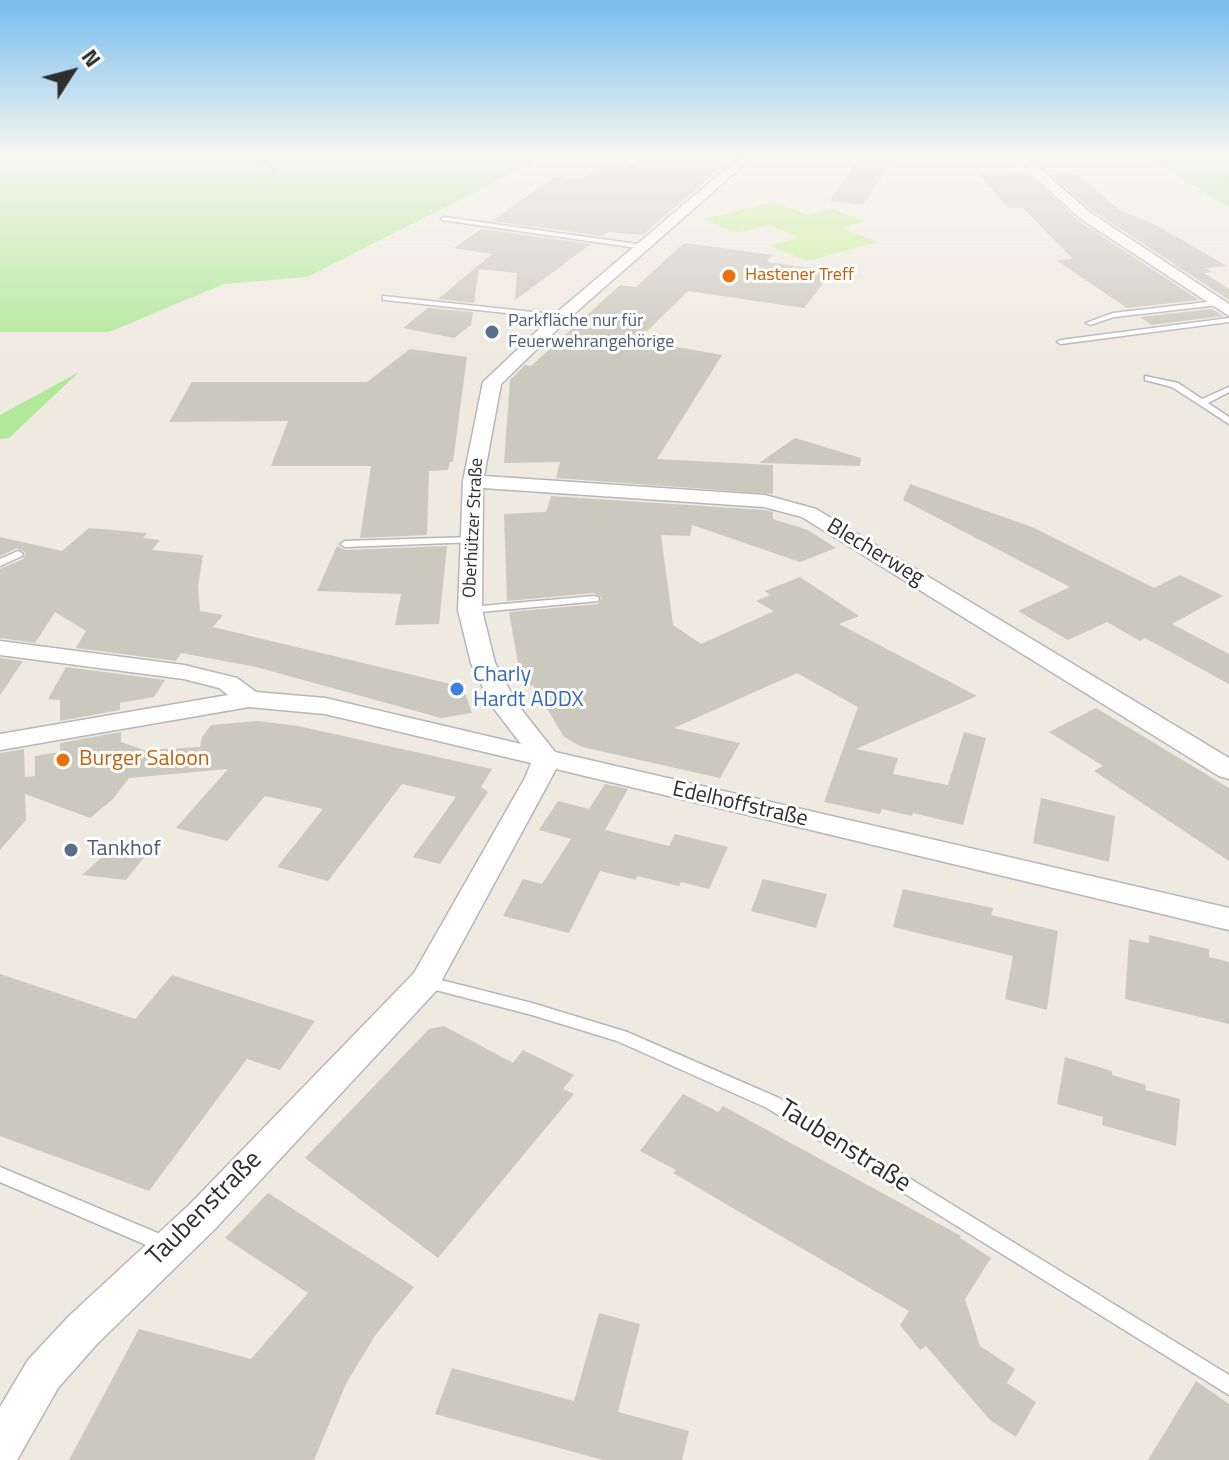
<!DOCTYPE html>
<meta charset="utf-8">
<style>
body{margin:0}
#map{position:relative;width:1229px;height:1460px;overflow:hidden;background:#efeae0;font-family:"Titillium Web",sans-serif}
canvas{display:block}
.north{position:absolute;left:32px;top:32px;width:80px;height:80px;-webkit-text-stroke:6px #fff;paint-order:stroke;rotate:54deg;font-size:22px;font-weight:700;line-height:32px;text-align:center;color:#2e2e2e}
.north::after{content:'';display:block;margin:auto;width:28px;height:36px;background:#2e2e2e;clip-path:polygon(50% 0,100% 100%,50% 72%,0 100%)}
</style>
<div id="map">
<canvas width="1229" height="1460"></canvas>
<div class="north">N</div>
</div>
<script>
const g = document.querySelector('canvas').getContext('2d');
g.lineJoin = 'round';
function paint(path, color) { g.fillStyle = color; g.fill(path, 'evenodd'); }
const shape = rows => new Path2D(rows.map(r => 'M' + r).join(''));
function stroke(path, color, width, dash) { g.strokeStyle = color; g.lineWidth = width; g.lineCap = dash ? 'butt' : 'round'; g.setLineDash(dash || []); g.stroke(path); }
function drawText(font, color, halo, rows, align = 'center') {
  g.font = font + ' "Titillium Web",sans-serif'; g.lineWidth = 6; g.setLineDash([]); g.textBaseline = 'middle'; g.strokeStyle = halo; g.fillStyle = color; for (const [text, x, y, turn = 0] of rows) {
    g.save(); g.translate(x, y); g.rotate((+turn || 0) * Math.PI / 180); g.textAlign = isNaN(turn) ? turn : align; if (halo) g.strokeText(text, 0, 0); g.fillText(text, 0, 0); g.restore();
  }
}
paint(shape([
 [0,155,548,155,307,277,224,284,109,332,0,332],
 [1144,155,1229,155,1229,207],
 [79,372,9,438,0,439,0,415]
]), '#b1e89a');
paint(shape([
 [774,202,808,215,832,209,865,221,841,228,878,242,808,261,770,246,798,237,768,225,736,233,704,219]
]), '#c5f096');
paint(shape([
 [257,155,261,155,260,157,276,168,277,175,273,175,272,170,255,158,257,155]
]), '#6fcbf6');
paint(shape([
 [645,155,722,155,715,160,727,162,643,235,608,232,602,236,492,221,555,176,580,180,602,165,626,168],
 [862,155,896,155,863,205,829,201],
 [978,173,1028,174,1079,221,1199,300,1127,308,1056,260,1073,259,1023,208,1008,208],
 [1050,174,1077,174,1121,211,1156,225,1227,266,1205,268,1212,272,1204,273,1229,289,1229,300,1093,211],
 [481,229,591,244,515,300,517,273,479,269,474,303,438,299,492,254,454,248],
 [684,243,773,255,767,262,833,271,804,308,688,291,638,340,722,355,657,459,773,465,773,494,556,478,560,462,504,463,510,380,525,365,531,366,620,285,636,287],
 [428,308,473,312,471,325,454,338,403,328],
 [1212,309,1223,316,1152,325,1140,317],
 [410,349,467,357,453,462,450,462,448,470,429,471,427,535,360,538,371,466,271,466,288,421,169,422,192,382,367,382],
 [795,438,861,458,860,466,759,463],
 [910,484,1032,527,1154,588,1180,575,1223,596,1172,624,1229,654,1229,684,1145,638,1140,641,1107,622,1068,640,1018,611,1070,587,903,500],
 [551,496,764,510,773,512,773,519,808,530,836,548,800,562,692,525,690,536,661,535,673,625,701,644,774,611,756,601,770,595,765,591,800,577,859,616,839,624,977,696,856,749,898,758,893,774,948,785,964,732,986,738,963,825,913,813,912,816,882,809,880,814,824,802,858,707,797,673,674,728,740,743,720,778,582,747,564,737,533,685,530,686,519,669,509,612,598,604,602,598,594,593,507,601,504,514,546,512],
 [89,528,147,533,143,538,160,540,152,550,203,555,198,586,200,611,223,615,213,627,463,687,472,713,441,718,256,667,181,653,176,661,76,648,86,631,55,612,35,643,0,638,0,569,23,559,26,553,17,548,0,556,0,537,62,551],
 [337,546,345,550,447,546,439,624,395,625,401,594,317,591],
 [0,658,23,661,0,695],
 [66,667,165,680,154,697,120,703,120,710,60,721,60,700,48,699],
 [1096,708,1229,788,1229,861,1094,771,1103,766,1049,732],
 [257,721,298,726,492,769,481,787,488,792,440,864,413,857,456,797,402,784,328,881,277,867,323,809,265,796,227,841,176,828,228,769,129,778,113,799,90,818,25,794,26,820,0,850,0,753,24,749,25,777,35,776,35,756,60,752,60,743,121,732,121,742,144,750,200,747,202,737,211,725],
 [605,784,628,789,605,830,669,846,675,834,728,847,709,889,681,882,679,886,637,876,636,880,600,871,569,933,503,916,523,879,542,884,571,839,539,830,558,801,589,809],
 [1041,798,1115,816,1109,862,1033,843],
 [121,840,150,850,126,880,82,875],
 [763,879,827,894,816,928,751,911],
 [903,889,993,908,991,915,1058,931,1047,1010,1005,999,1013,956,893,927],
 [1149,935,1209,949,1209,957,1229,962,1229,1024,1125,999,1129,939,1149,943],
 [0,974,135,1019,172,975,315,1021,280,1070,247,1059,149,1191,0,1136],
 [444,1026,513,1063,523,1050,574,1075,563,1089,574,1094,438,1258,305,1158,429,1029],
 [1065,1057,1112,1071,1112,1075,1146,1085,1145,1090,1180,1099,1176,1146,1102,1125,1103,1117,1057,1104],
 [683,1094,718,1112,723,1106,961,1236,960,1238,991,1258,965,1299,980,1346,1015,1369,1007,1383,1036,1402,1016,1437,990,1420,926,1346,920,1350,900,1325,909,1311,673,1173,676,1170,640,1151],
 [268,1193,414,1287,374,1337,346,1384,314,1460,69,1460,139,1329,251,1359,308,1293,225,1238],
 [599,1313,640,1324,618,1412,689,1431,682,1460,603,1460,435,1414,452,1368,574,1401],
 [1196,1381,1229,1404,1229,1460,1148,1460]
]), '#cbc8be');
const lane = shape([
 [444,217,644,245,647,247,644,249,442,220,441,219,444,217],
 [383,296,561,315,565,317,561,319,386,300,383,300,383,296],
 [1216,301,1219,301,1219,305,1114,317,1090,325,1086,323,1113,313,1216,301],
 [1229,318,1229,322,1061,344,1057,342,1061,340,1229,318],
 [1145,376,1178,383,1202,399,1229,387,1229,392,1208,403,1229,417,1229,424,1172,387,1145,380,1145,376],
 [472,537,476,538,476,542,345,547,340,544,345,541,472,537],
 [18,551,23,554,22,556,0,566,0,559,18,551],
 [594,596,598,597,599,599,598,601,470,613,465,610,470,607,594,596],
 [425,976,532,1003,627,1032,779,1098,1229,1375,1229,1395,767,1108,617,1041,532,1015,420,986,418,982,420,978,425,976],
 [0,1167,172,1239,175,1245,172,1251,166,1253,160,1251,0,1182,0,1167]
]);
const street = shape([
 [742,155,755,155,567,320,501,384,484,476,765,495,816,509,1229,758,1229,779,1219,776,802,517,764,507,483,488,482,610,495,663,517,704,555,752,1229,908,1229,930,556,769,436,991,215,1229,97,1344,58,1388,17,1460,0,1460,0,1407,28,1360,69,1316,189,1205,414,973,525,778,531,763,325,714,249,707,0,750,0,734,228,695,219,688,184,679,0,655,0,641,184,665,237,678,256,692,325,698,521,744,492,706,471,663,458,610,463,481,483,382,555,314,742,155],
 [1020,155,1032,155,1041,170,1091,213,1229,304,1229,316,1081,219,1032,175,1020,155]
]);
stroke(lane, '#b4b5c1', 3);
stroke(street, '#b4b5c1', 3);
paint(lane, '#fff');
paint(street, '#fff');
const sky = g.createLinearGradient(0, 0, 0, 359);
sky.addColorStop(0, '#77bdee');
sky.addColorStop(0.43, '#f8f6f1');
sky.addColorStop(1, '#f8f6f100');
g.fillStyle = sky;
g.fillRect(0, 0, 1229, 359);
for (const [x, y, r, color] of [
 [729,276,8,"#e8710a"],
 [492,332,8,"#5c6f8a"],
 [457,689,8,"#3f7fe0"],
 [63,760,8,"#e8710a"],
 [71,850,8,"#5c6f8a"]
]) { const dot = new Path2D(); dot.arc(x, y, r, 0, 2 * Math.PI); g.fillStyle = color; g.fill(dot); stroke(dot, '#fff', 3); }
drawText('18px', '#c56008', '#fff', [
 ["Hastener Treff",745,276]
], 'left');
drawText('18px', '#4e5e75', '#fff', [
 ["Parkfläche nur für",508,322],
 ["Feuerwehrangehörige",508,343]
], 'left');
drawText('18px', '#2e2e2e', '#fff', [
 ["Oberhützer Straße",474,528,-87]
]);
drawText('22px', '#2e2e2e', '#fff', [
 ["Blecherweg",875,553,31],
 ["Edelhoffstraße",740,805,13]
]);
drawText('22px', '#366cbe', '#fff', [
 ["Charly",473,676],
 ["Hardt ADDX",473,701]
], 'left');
drawText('22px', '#c56008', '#fff', [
 ["Burger Saloon",79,760]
], 'left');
drawText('22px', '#4e5e75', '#fff', [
 ["Tankhof",87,850]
], 'left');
drawText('26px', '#2e2e2e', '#fff', [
 ["Taubenstraße",844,1147,32],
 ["Taubenstraße",205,1209,-45]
]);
</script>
